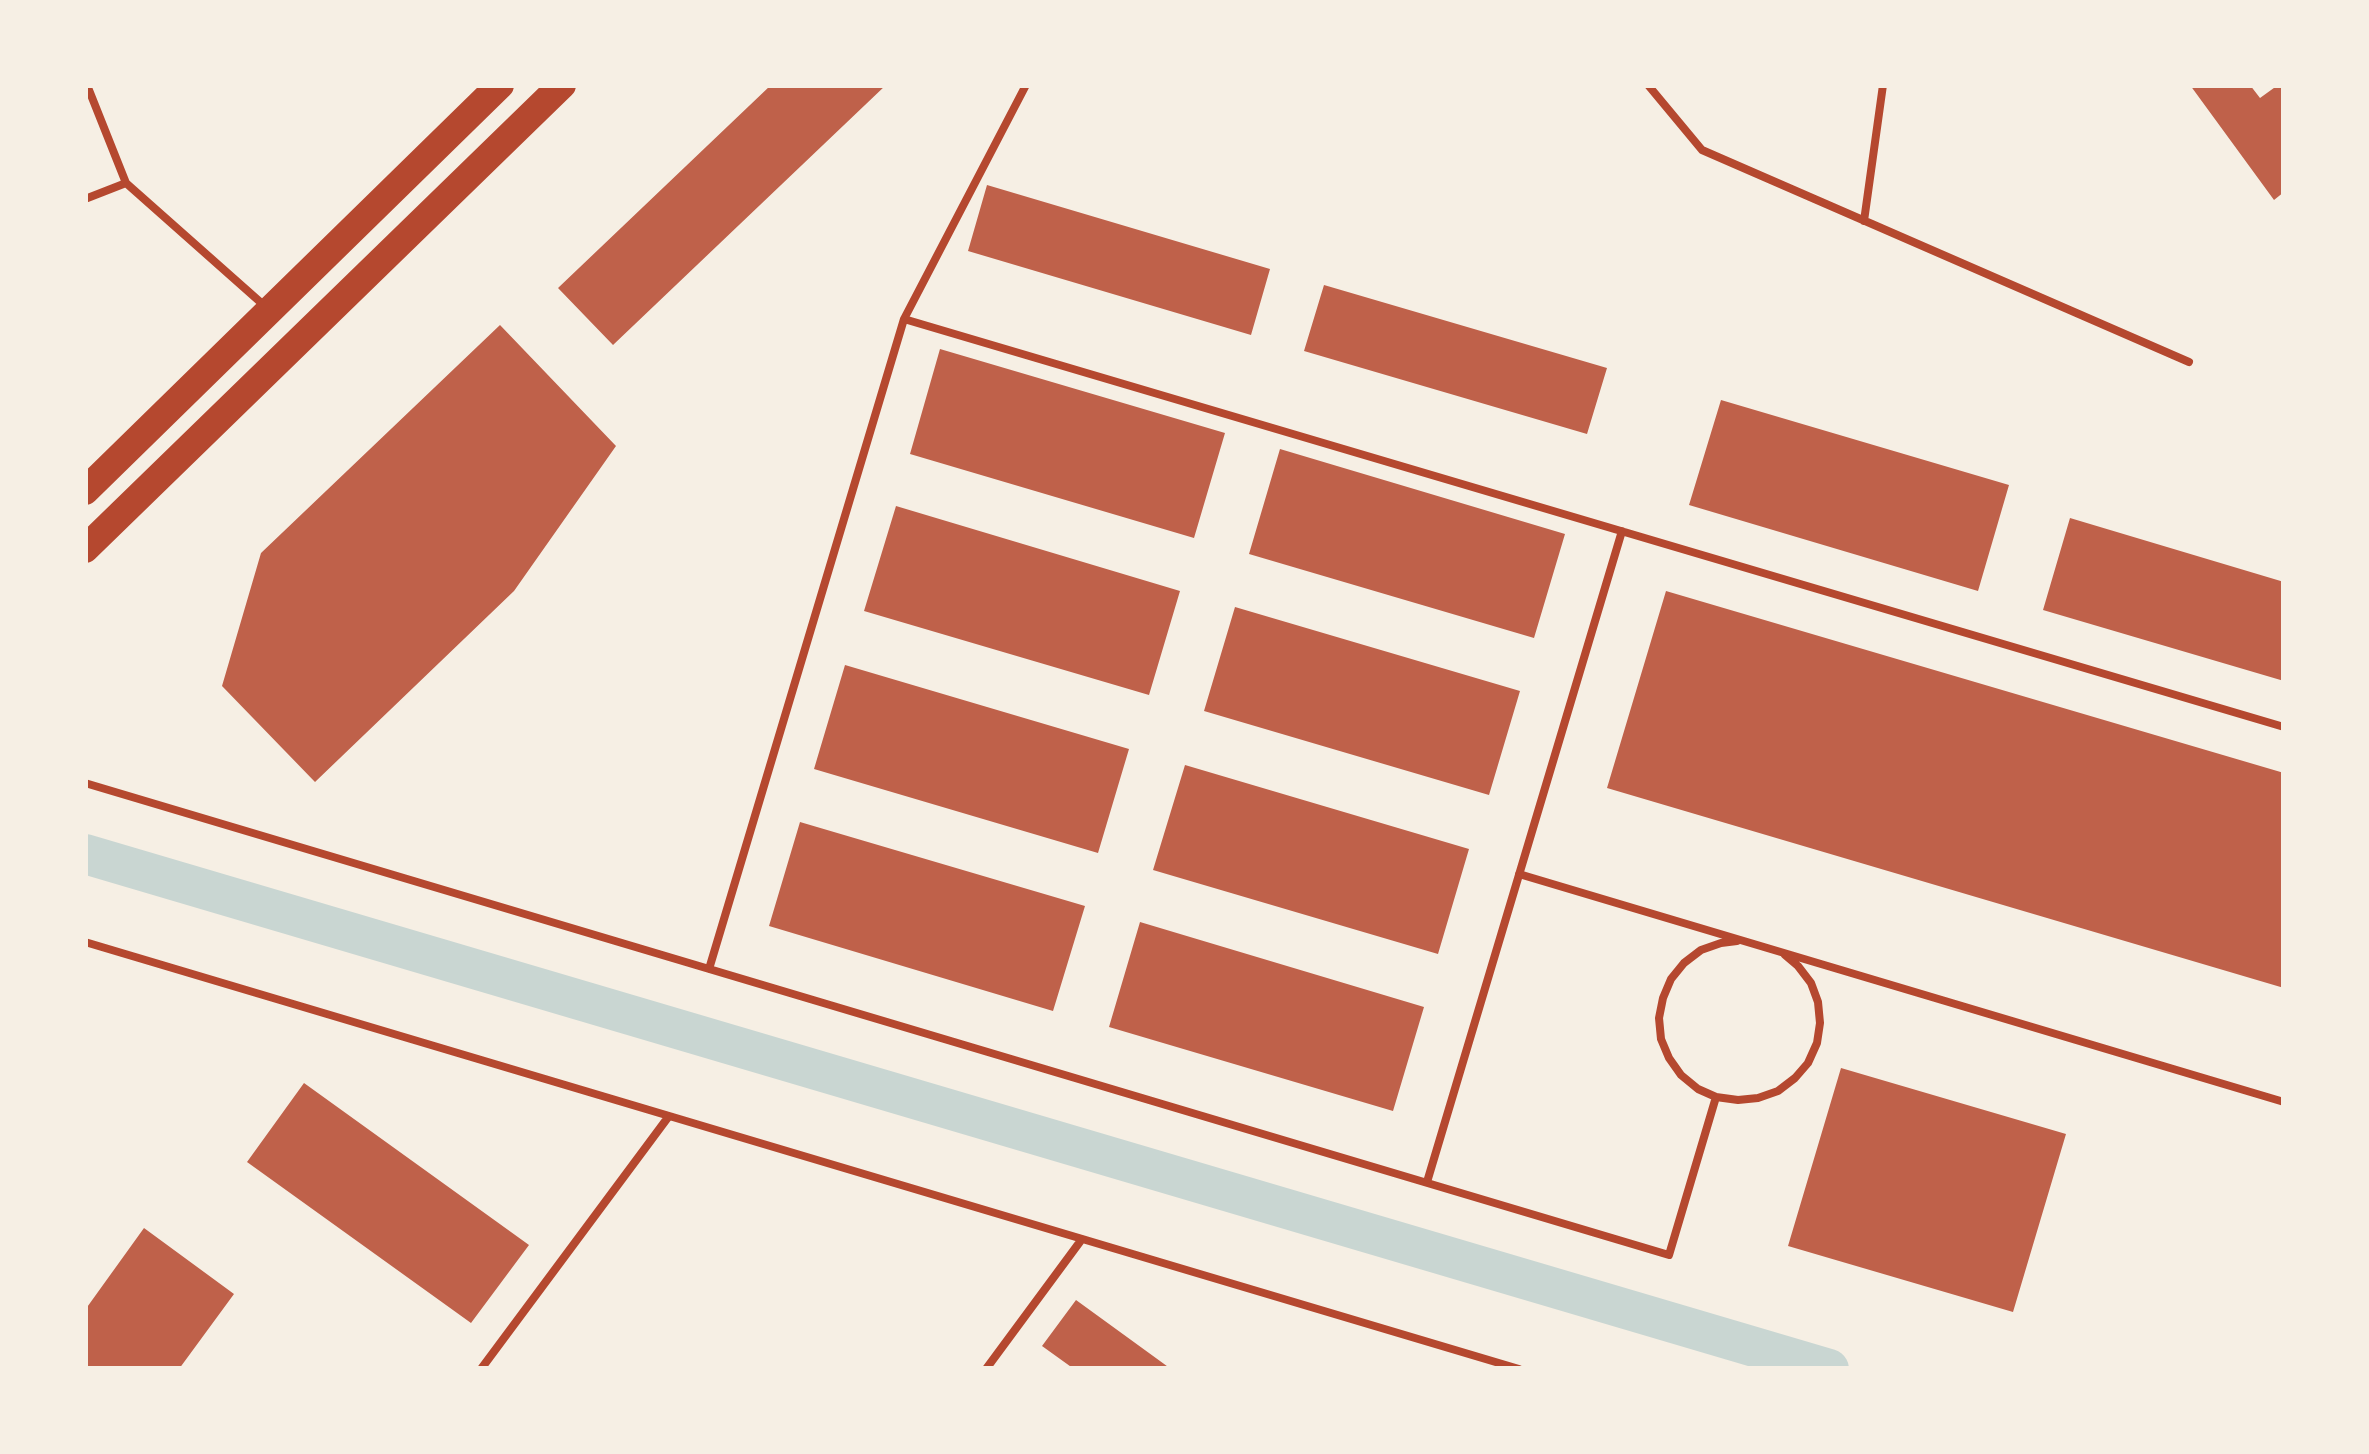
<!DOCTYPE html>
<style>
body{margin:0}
#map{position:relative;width:2369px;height:1454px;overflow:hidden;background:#f6efe4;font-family:"DM Sans",sans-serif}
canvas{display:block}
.frame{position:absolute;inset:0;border:88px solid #f6efe4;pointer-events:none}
</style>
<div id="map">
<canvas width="2369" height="1454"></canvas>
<div class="frame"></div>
</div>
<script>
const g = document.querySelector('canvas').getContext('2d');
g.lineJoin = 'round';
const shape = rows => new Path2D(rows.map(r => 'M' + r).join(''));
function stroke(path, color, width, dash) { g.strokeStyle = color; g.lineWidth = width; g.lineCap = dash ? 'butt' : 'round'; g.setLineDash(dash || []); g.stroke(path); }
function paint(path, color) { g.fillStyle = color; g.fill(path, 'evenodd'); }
stroke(shape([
 [85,854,1829,1369]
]), '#c9d6d2', 40);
paint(shape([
 [771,85,886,85,613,345,558,288],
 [2190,85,2250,85,2260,98,2278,85,2284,85,2284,192,2274,200],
 [987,185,1270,269,1251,335,968,251],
 [1324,285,1607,368,1587,434,1304,351],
 [500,325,616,446,514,591,315,782,222,686,261,553],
 [940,349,1225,433,1194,538,910,454],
 [1721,400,2009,485,1978,591,1689,505],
 [1280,449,1565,534,1534,638,1249,554],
 [896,506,1180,591,1149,695,864,611],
 [2070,518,2284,582,2284,681,2043,610],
 [1666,591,2284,773,2284,988,1607,788],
 [1235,607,1520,691,1489,795,1204,711],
 [845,665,1129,749,1098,853,814,769],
 [1185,765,1469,849,1438,954,1153,870],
 [800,822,1085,906,1053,1011,769,926],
 [1140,922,1424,1007,1393,1111,1109,1027],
 [1841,1068,2066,1134,2013,1312,1788,1246],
 [304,1083,529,1245,471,1323,247,1162],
 [144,1228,234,1294,179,1369,85,1369,85,1310],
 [1076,1300,1171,1369,1074,1369,1042,1346]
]), '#bf614a');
stroke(shape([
 [87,85,126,183],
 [1648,85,1702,150,2189,362],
 [85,199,126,183,267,308],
 [1864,221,1883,85],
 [904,319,2284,727],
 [85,783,1669,1255,1716,1097],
 [1519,874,2284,1102],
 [1737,941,1721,943,1701,950,1684,963,1671,979,1663,998,1659,1018,1661,1039,1669,1058,1681,1075,1698,1089,1716,1097,1738,1100,1758,1098,1778,1091,1795,1078,1808,1063,1817,1043,1820,1023,1818,1002,1811,983,1798,966,1785,955],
 [85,942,1519,1369],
 [709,969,904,319,1026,85],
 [1427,1182,1622,531],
 [481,1369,669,1116],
 [986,1369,1082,1239]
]), '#b5482f', 8);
stroke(shape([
 [85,491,500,85],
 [85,549,562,85]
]), '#b5482f', 28);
</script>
